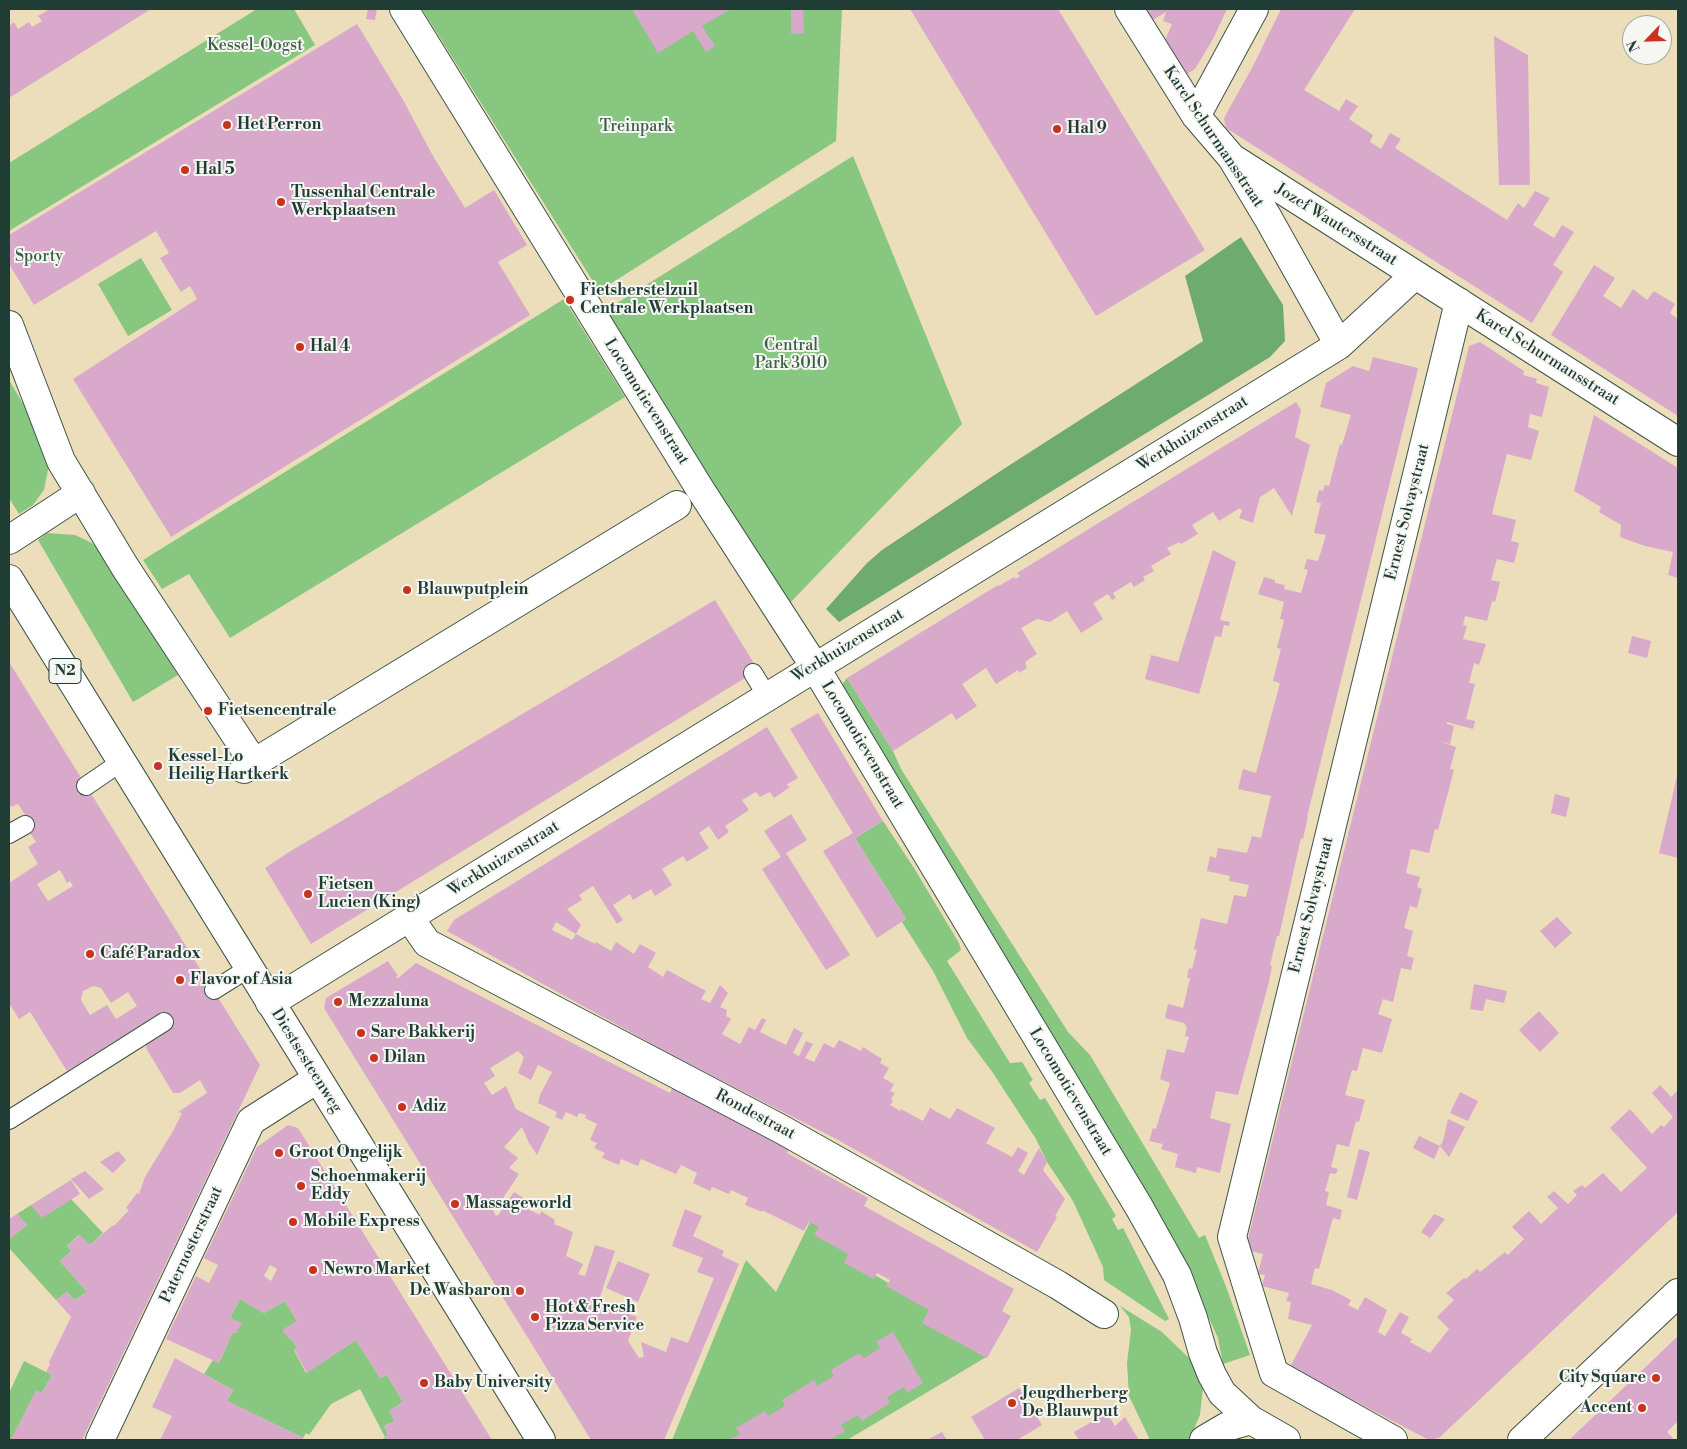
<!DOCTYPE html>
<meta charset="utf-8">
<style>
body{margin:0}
#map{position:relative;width:1687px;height:1449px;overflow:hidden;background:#ecdeba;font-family:"Libre Bodoni",serif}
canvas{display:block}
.frame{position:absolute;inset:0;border:10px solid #1f3d34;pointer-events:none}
.north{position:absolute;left:1622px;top:15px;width:50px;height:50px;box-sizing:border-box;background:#f6f6f2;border:1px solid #a0aca6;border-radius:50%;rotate:246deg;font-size:14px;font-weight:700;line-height:20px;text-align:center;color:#1f3d34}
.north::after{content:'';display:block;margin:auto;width:18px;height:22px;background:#c8321e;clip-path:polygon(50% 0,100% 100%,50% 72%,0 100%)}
</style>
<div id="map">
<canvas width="1687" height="1449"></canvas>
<div class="frame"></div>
<div class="north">N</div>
</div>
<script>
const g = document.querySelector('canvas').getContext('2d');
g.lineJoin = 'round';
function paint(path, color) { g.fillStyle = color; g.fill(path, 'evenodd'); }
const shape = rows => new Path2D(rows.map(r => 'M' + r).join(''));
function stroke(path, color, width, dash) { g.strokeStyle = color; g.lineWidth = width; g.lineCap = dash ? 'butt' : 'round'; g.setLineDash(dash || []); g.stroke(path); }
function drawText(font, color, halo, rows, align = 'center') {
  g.font = font + ' "Libre Bodoni",serif'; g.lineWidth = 4; g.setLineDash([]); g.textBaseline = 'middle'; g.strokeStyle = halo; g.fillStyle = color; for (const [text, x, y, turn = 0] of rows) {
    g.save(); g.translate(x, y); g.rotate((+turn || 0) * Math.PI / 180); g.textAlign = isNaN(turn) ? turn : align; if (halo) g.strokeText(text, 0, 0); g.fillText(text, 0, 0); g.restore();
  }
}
paint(shape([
 [257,9,294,9,315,45,9,231,9,163],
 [422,9,842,9,836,141,599,291],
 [853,156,962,424,788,605,606,310],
 [141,258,172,310,128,336,98,284],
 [564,299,625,397,230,638,189,574,162,589,143,560],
 [9,380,26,409,46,448,48,470,44,490,33,505,19,514,9,498],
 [47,533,75,535,90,542,107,554,178,675,133,702,38,540],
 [847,678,893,751,901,769,1068,1032,1090,1055,1199,1238,1205,1235,1227,1289,1250,1355,1223,1364,1218,1338,1182,1259,841,686],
 [883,821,914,868,959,943,961,950,947,961,1010,1063,1022,1062,1033,1080,1029,1083,1040,1100,1045,1098,1116,1216,1112,1219,1118,1230,1123,1228,1169,1319,1165,1321,1104,1280,1103,1267,1073,1201,1047,1162,1036,1139,993,1073,967,1038,933,971,902,922,906,919,855,838],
 [71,1199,103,1233,90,1245,79,1235,67,1246,71,1251,60,1261,87,1292,74,1300,67,1292,56,1300,9,1248,9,1239,27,1225,17,1214,31,1205,42,1217],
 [812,1218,852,1252,848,1259,932,1309,988,1356,847,1440,672,1440,746,1260,776,1292],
 [240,1299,264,1313,285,1301,297,1321,283,1330,297,1347,294,1350,306,1373,356,1340,380,1378,387,1375,403,1402,389,1411,395,1421,384,1426,388,1435,385,1437,387,1440,382,1440,385,1437,360,1389,331,1404,309,1435,306,1433,303,1438,227,1401,233,1390,204,1374,213,1360,219,1363,233,1332,236,1333,241,1323,230,1318],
 [1120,1306,1162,1332,1190,1359,1203,1388,1200,1415,1189,1440,1150,1440,1129,1396,1127,1363,1131,1330,1129,1317],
 [24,1361,52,1375,42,1393,36,1391,11,1440,9,1440,9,1393]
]), '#87c77f');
paint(shape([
 [1241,237,1283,305,1285,341,1270,357,839,622,826,609,867,563,882,550,1002,470,1203,341,1185,276]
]), '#6dac6e');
paint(shape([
 [50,9,151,9,9,98,9,26,14,22,18,29,29,22,32,27,42,21,38,16],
 [368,9,377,9,375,20,366,19],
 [632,9,731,9,702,26,715,46,706,52,693,31,658,53],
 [791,9,803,9,804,33,791,34],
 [910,9,1058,9,1205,250,1096,316],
 [1139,9,1227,9,1213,39,1195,69,1187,74,1182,74,1160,44,1165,40,1172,24,1163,21,1166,12,1148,23],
 [1281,9,1355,9,1304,90,1339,111,1346,99,1358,106,1349,119,1373,135,1370,142,1381,149,1390,133,1401,139,1395,148,1507,220,1518,203,1524,208,1535,191,1550,198,1533,225,1554,238,1562,225,1574,232,1553,265,1563,272,1532,323,1226,128,1224,118,1253,66],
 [357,24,402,98,433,156,465,208,494,190,527,245,498,262,530,315,171,537,73,379,197,299,190,286,181,292,160,258,169,253,156,231,34,305,9,264,9,235],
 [1494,36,1528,55,1530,185,1499,185],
 [1594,265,1615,278,1603,296,1621,308,1633,289,1647,300,1654,291,1675,304,1670,313,1678,319,1678,341,1677,343,1678,345,1678,416,1551,335],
 [1480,342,1524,371,1523,375,1537,379,1536,383,1549,387,1542,417,1530,414,1528,427,1539,431,1531,460,1507,454,1492,514,1516,520,1511,541,1519,543,1514,563,1497,559,1491,580,1500,582,1495,602,1492,601,1487,621,1465,616,1463,625,1467,626,1463,639,1486,644,1479,665,1474,663,1469,683,1475,684,1466,719,1475,721,1473,729,1447,722,1447,724,1454,726,1450,744,1439,741,1456,747,1450,769,1454,770,1449,789,1438,830,1435,829,1429,853,1411,849,1406,873,1420,877,1417,887,1422,889,1417,908,1410,906,1404,928,1413,931,1407,956,1414,958,1411,970,1401,968,1393,1002,1383,999,1378,1014,1392,1019,1382,1053,1363,1048,1357,1071,1352,1070,1345,1095,1365,1100,1359,1122,1356,1121,1349,1147,1337,1144,1331,1167,1338,1169,1336,1174,1330,1173,1325,1191,1329,1192,1326,1205,1342,1210,1340,1220,1333,1218,1319,1269,1315,1268,1311,1284,1332,1290,1351,1300,1348,1305,1358,1310,1365,1297,1387,1310,1378,1332,1385,1336,1400,1312,1409,1317,1401,1333,1412,1339,1410,1342,1430,1353,1449,1329,1437,1317,1454,1300,1446,1293,1464,1278,1466,1279,1477,1269,1480,1272,1505,1252,1508,1255,1524,1239,1512,1227,1529,1211,1541,1224,1558,1208,1547,1197,1554,1191,1568,1204,1577,1195,1573,1191,1582,1185,1585,1188,1603,1173,1621,1192,1647,1168,1610,1128,1630,1109,1652,1134,1661,1125,1664,1127,1673,1117,1652,1093,1660,1085,1671,1097,1678,1090,1678,1212,1439,1438,1429,1440,1290,1367,1312,1325,1288,1319,1291,1302,1286,1301,1289,1293,1262,1286,1265,1275,1258,1274,1263,1254,1250,1251,1247,1243,1469,346],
 [1373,357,1418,368,1417,373,1307,817,1308,817,1303,839,1301,838,1279,936,1277,936,1273,952,1270,966,1272,966,1269,982,1238,1095,1216,1091,1210,1118,1231,1124,1220,1173,1197,1167,1196,1173,1175,1167,1178,1154,1161,1149,1163,1144,1149,1141,1153,1128,1156,1129,1170,1083,1160,1079,1167,1049,1184,1053,1189,1037,1185,1036,1187,1028,1184,1023,1165,1018,1168,1004,1183,1008,1190,978,1187,978,1189,968,1192,969,1197,950,1194,949,1201,918,1227,924,1234,895,1246,897,1249,885,1229,881,1230,876,1207,871,1210,856,1216,858,1218,848,1247,853,1252,836,1261,838,1271,796,1238,789,1243,769,1256,773,1280,683,1273,681,1281,649,1277,648,1284,620,1280,619,1284,602,1258,594,1264,577,1275,580,1275,583,1285,585,1284,589,1301,593,1308,570,1304,569,1307,559,1318,561,1326,535,1314,533,1321,503,1316,502,1319,490,1323,491,1325,485,1329,486,1340,444,1342,445,1351,415,1320,407,1326,383,1353,366,1369,371],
 [1296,402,1301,410,1295,437,1310,445,1292,516,1274,488,1260,497,1253,523,1239,518,1242,511,1240,508,1219,521,1213,512,1192,525,1198,534,1181,544,1179,542,1167,548,1171,554,1151,566,1154,571,1143,577,1145,580,1134,587,1131,582,1121,588,1113,593,1116,598,1112,600,1108,594,1093,603,1103,619,1081,633,1067,611,1050,622,1037,619,1021,628,1037,654,1025,662,1027,668,1019,673,1018,670,996,684,986,668,962,684,977,706,956,720,952,713,893,751,847,678,998,585,999,586,1014,577,1016,579,1020,576,1017,573],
 [1594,415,1678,468,1678,578,1668,575,1673,552,1645,546,1620,537,1621,525,1599,512,1601,507,1574,491],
 [1213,550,1236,562,1220,620,1230,622,1229,626,1224,625,1221,637,1215,636,1199,694,1145,679,1151,655,1178,662],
 [715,600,758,670,311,944,265,868,289,852],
 [1632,636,1651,641,1647,658,1628,653],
 [9,662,260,1065,82,1440,11,1440,36,1390,42,1393,52,1375,46,1372,50,1364,49,1362,71,1317,56,1300,67,1292,74,1300,87,1292,60,1261,71,1251,67,1246,80,1235,90,1245,113,1225,114,1226,129,1210,126,1208,137,1193,139,1194,145,1177,173,1131,182,1113,178,1112,207,1093,200,1080,180,1093,173,1093,146,1048,147,1043,168,1029,158,1014,67,1071,30,1012,19,1019,9,1003,9,883,38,864,28,847,36,842,21,819,26,816,18,804,11,807,9,803],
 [60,870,67,883,70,881,73,886,48,901,37,884],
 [93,986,101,988,111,1003,128,992,137,1006,116,1019,107,1005,90,1015,81,1000,83,991],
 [818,713,883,821,855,838,906,919,877,938,823,851,853,833,790,729],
 [767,727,798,778,786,785,790,787,774,798,770,792,760,797,756,792,742,800,749,810,725,826,729,832,718,840,709,826,699,833,709,848,687,862,683,856,662,869,672,885,655,896,651,889,633,900,630,894,613,905,623,920,617,924,593,886,579,895,582,900,567,909,581,925,576,934,556,922,552,930,572,940,576,934,595,944,596,942,611,951,616,942,634,954,640,944,656,953,648,967,663,977,667,970,706,991,701,999,710,1003,720,985,728,993,720,1007,727,1010,726,1016,731,1019,722,1034,740,1044,749,1027,755,1030,762,1018,766,1020,760,1032,786,1045,794,1028,803,1033,793,1053,799,1056,806,1041,813,1044,805,1058,814,1062,824,1043,834,1048,839,1040,861,1051,863,1047,882,1059,880,1063,889,1068,883,1078,894,1084,890,1091,895,1093,891,1099,893,1101,890,1105,900,1111,901,1109,923,1121,930,1108,950,1119,957,1108,995,1128,986,1143,1012,1157,1018,1147,1028,1153,1018,1171,1024,1175,1039,1148,1047,1162,1043,1170,1065,1199,1055,1216,1057,1217,1037,1252,838,1140,670,1054,447,931,454,920],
 [1678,772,1678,858,1659,853],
 [1555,794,1570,798,1566,817,1551,813],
 [791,814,807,840,786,853,850,955,826,970,762,869,781,857,764,831],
 [1557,917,1572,933,1555,948,1540,931],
 [388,961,398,976,396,977,397,979,416,963,670,1093,674,1084,792,1144,787,1153,868,1198,864,1206,1014,1289,1002,1311,1011,1316,987,1358,922,1323,929,1310,886,1286,890,1280,877,1273,874,1279,844,1263,848,1254,814,1235,819,1227,809,1222,804,1231,762,1210,762,1212,745,1205,748,1198,731,1190,729,1194,712,1187,710,1191,693,1183,697,1173,681,1165,676,1174,641,1159,638,1166,621,1159,619,1165,602,1158,605,1153,594,1148,597,1143,590,1140,597,1124,585,1118,586,1115,579,1113,577,1117,566,1112,562,1120,555,1117,557,1112,538,1103,540,1095,552,1072,538,1065,531,1080,518,1073,524,1057,518,1051,490,1068,495,1076,484,1083,492,1095,506,1086,516,1109,550,1127,537,1155,529,1143,522,1127,504,1147,518,1158,509,1168,519,1174,497,1207,493,1210,496,1216,499,1214,514,1192,528,1201,524,1207,540,1215,541,1211,555,1220,554,1224,573,1232,566,1256,583,1264,578,1274,585,1276,595,1245,615,1251,598,1303,637,1317,628,1341,639,1358,644,1357,641,1342,666,1352,671,1337,688,1343,714,1278,697,1272,703,1258,672,1246,685,1209,702,1216,693,1236,724,1251,722,1256,739,1264,664,1440,591,1440,324,1008,326,998],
 [1474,984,1507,991,1504,1003,1486,999,1483,1011,1470,1009],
 [1539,1011,1559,1033,1540,1052,1519,1030],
 [1460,1092,1478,1101,1468,1121,1450,1113],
 [1448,1119,1465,1127,1449,1157,1440,1146,1443,1141],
 [288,1125,298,1128,492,1440,387,1440,385,1437,388,1435,384,1426,395,1421,389,1411,403,1402,387,1375,380,1378,356,1340,307,1373,294,1349,297,1347,282,1330,297,1321,285,1301,264,1313,240,1299,230,1318,242,1323,236,1333,233,1332,219,1363,166,1339,196,1276,209,1283,218,1265,204,1258,257,1147],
 [270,1265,277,1269,271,1281,264,1276],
 [1419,1136,1440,1146,1434,1159,1413,1148],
 [1359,1149,1370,1152,1357,1200,1347,1197],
 [118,1151,126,1160,113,1173,100,1162],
 [85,1171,104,1189,89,1199,71,1179],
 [71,1180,80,1194,42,1218,31,1205],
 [17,1214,27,1225,9,1239,9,1219],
 [1434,1214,1445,1219,1430,1238,1421,1232],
 [618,1261,650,1274,638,1302,606,1288],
 [893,1332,923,1383,907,1393,904,1387,887,1397,890,1403,862,1421,858,1415,841,1425,845,1431,830,1440,729,1440,740,1434,736,1428,765,1411,768,1416,785,1406,782,1400,814,1380,817,1386,834,1376,831,1370,859,1353,864,1358,880,1348,876,1342],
 [1678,1336,1678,1421,1667,1432,1673,1438,1671,1440,1569,1440],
 [175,1358,233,1390,227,1401,303,1438,302,1440,160,1440,172,1416,152,1407],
 [1019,1388,1042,1425,1017,1440,985,1440,971,1417],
 [1107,1413,1115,1426,1125,1417,1139,1440,1079,1440,1074,1432],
 [942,1432,947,1440,927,1440]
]), '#d9a9cb');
const lane = shape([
 [753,673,767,696],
 [86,786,121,762],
 [9,834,25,825],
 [214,990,249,968],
 [9,1120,164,1022]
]);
const street = shape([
 [404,9,700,489,815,667,1139,1207,1177,1275,1193,1318,1203,1353,1212,1375,1222,1393,1251,1420,1286,1440],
 [1129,9,1196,116,1232,158,1268,218,1339,345],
 [1196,116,1254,9],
 [1232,158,1678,442],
 [9,325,61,461,125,567,254,763],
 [9,540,81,493],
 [244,769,677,505],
 [409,917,427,943,781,1129,1058,1285,1104,1314],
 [270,1003,1339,345,1415,275],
 [100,1440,251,1121,317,1079],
 [1204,1440,1226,1427,1251,1420],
 [1393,1440,1274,1373,1232,1237,1459,302]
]);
const secondary = shape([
 [1522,1440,1678,1293]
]);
const primary = shape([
 [9,579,541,1440]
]);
stroke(lane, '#3e5548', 20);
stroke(street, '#3e5548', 30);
stroke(secondary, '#3e5548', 30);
stroke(primary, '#3e5548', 30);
stroke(lane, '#fff', 18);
stroke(street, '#fff', 28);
stroke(secondary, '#fff', 28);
stroke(primary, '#fff', 28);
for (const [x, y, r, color] of [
 [227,125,5,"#c8321e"],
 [1057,129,5,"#c8321e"],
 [185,170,5,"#c8321e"],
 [281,202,5,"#c8321e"],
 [570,300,5,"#c8321e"],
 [300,347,5,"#c8321e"],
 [407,590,5,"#c8321e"],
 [208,711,5,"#c8321e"],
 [158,766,5,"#c8321e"],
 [308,894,5,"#c8321e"],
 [90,954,5,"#c8321e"],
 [180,980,5,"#c8321e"],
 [338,1002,5,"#c8321e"],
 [361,1033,5,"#c8321e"],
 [374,1058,5,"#c8321e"],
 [402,1107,5,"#c8321e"],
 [279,1153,5,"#c8321e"],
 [301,1186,5,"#c8321e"],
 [455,1204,5,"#c8321e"],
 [293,1222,5,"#c8321e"],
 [313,1270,5,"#c8321e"],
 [520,1291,5,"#c8321e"],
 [535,1317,5,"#c8321e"],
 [1656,1378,5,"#c8321e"],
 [424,1383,5,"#c8321e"],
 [1012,1403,5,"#c8321e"],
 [1642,1408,5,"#c8321e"]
]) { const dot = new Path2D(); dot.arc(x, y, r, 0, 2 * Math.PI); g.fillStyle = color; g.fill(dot); stroke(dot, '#f6f6f2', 2); }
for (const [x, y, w] of [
 [65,671,32]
]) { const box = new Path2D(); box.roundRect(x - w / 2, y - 12.5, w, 25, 4); g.fillStyle = '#f6f6f2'; g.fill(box); stroke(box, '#1f3d34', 1); }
drawText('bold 15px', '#1f3d34', null, [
 ["N2",65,671]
]);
drawText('16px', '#396047', '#f6f6f2', [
 ["Kessel-Oogst",255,46],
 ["Treinpark",636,127],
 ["Sporty",39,257],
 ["Central",791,346],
 ["Park 3010",791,364]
]);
drawText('bold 16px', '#1f3d34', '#f6f6f2', [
 ["Het Perron",237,125],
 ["Hal 9",1067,129],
 ["Hal 5",195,170],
 ["Tussenhal Centrale",291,193],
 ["Werkplaatsen",291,211],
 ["Fietsherstelzuil",580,291],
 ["Centrale Werkplaatsen",580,309],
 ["Hal 4",310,347],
 ["Blauwputplein",417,590],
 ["Fietsencentrale",218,711],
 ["Kessel-Lo",168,757],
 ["Heilig Hartkerk",168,775],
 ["Fietsen",318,885],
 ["Lucien (King)",318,903],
 ["Café Paradox",100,954],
 ["Flavor of Asia",190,980],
 ["Mezzaluna",348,1002],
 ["Sare Bakkerij",371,1033],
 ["Dilan",384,1058],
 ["Adiz",412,1107],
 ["Groot Ongelijk",289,1153],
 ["Schoenmakerij",311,1177],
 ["Eddy",311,1195],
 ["Massageworld",465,1204],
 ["Mobile Express",303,1222],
 ["Newro Market",323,1270],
 ["De Wasbaron",510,1291,"right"],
 ["Hot & Fresh",545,1308],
 ["Pizza Service",545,1326],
 ["City Square",1646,1378,"right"],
 ["Baby University",434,1383],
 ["Jeugdherberg",1022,1394],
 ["De Blauwput",1022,1412],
 ["Accent",1632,1408,"right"]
], 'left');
drawText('16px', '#1f3d34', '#f6f6f2', [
 ["Karel Schurmansstraat",1213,137,56],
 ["Jozef Wautersstraat",1336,225,32],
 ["Karel Schurmansstraat",1547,358,32],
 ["Locomotievenstraat",646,402,58],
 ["Werkhuizenstraat",1193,434,-32],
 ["Ernest Solvaystraat",1408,512,-76],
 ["Werkhuizenstraat",848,646,-31],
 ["Locomotievenstraat",862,745,59],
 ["Werkhuizenstraat",504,859,-32],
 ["Ernest Solvaystraat",1312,905,-76],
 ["Diestsesteenweg",306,1061,58],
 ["Locomotievenstraat",1070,1092,59],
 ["Rondestraat",755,1115,28],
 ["Paternosterstraat",192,1245,-65]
]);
</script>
